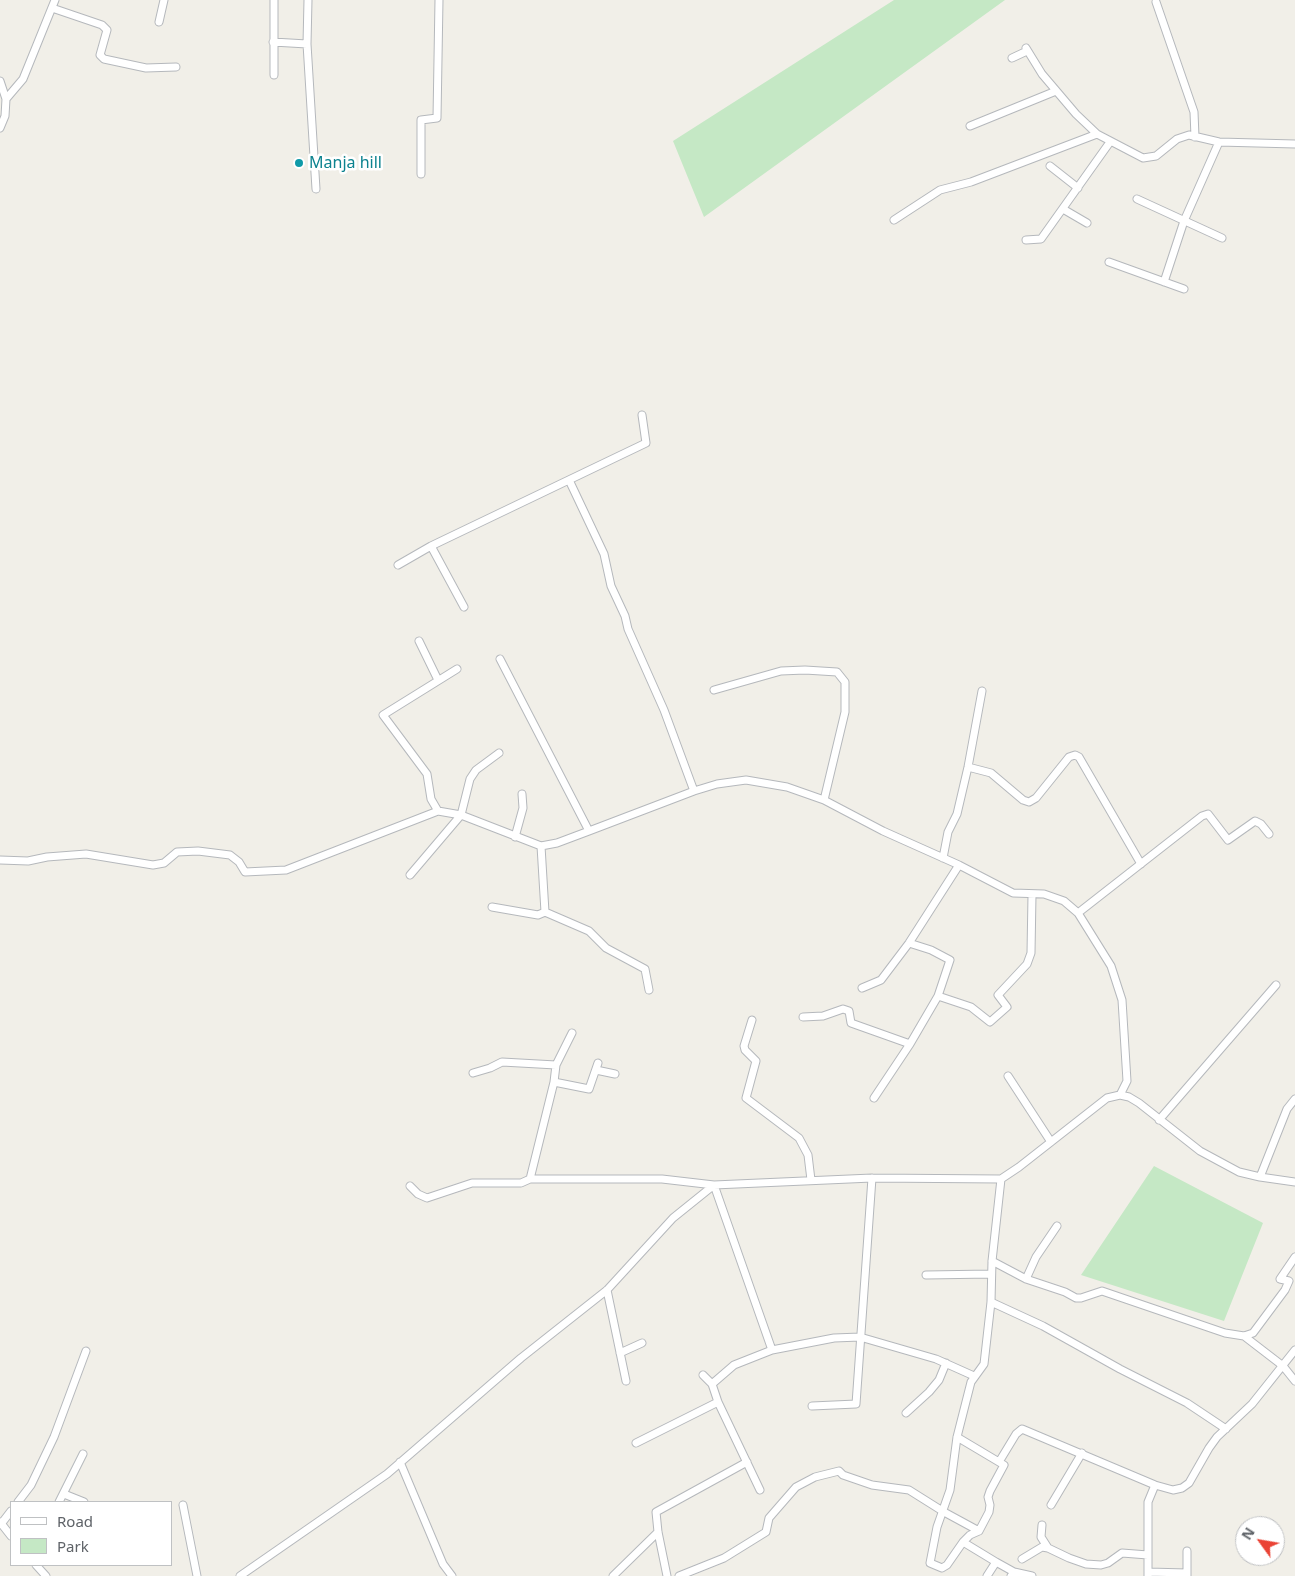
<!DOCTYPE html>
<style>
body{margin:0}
#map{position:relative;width:1295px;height:1576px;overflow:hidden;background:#f1efe8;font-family:"Noto Sans",sans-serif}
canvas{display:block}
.legend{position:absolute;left:10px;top:1501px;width:162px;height:65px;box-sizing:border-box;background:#fff;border:1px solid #bfc1c3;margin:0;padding:6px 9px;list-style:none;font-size:15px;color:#5f6368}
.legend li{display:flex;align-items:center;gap:10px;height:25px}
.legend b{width:25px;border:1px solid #bfc1c3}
.north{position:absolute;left:1235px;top:1516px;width:50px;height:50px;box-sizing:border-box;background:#fff;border:1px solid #bfc1c3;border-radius:50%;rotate:302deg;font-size:14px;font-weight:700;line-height:20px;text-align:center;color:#5f6368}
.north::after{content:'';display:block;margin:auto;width:18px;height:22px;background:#ea4335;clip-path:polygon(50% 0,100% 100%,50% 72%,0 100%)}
</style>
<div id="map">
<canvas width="1295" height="1576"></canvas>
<ul class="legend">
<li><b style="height:6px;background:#fff"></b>Road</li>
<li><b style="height:14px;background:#c5e8c5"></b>Park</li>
</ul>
<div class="north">N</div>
</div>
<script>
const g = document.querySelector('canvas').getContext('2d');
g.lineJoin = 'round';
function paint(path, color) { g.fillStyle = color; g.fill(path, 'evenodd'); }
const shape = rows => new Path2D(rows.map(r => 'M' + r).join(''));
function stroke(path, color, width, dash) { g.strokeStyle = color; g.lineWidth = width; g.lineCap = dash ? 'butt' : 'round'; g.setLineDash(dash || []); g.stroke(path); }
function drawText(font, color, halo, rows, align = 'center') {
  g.font = font + ' "Noto Sans",sans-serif'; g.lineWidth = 5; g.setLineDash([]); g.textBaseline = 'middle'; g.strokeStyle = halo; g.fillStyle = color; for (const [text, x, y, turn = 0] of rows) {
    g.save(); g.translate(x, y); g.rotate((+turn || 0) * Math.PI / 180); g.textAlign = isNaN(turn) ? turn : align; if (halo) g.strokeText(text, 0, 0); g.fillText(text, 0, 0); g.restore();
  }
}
paint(shape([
 [894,0,1005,0,704,217,673,141],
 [1154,1166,1263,1223,1224,1321,1081,1275]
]), '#c5e8c5');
const minor = shape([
 [308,0,307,44,316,189],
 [1156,2,1194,112,1195,137],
 [52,8,102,25,107,30,100,55,104,59,146,68,176,67],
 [159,22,164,0],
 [273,42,307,44],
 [1026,48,1042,74,1076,114,1097,134,1143,158,1156,156,1177,139,1189,135,1219,142,1295,144],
 [1012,58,1027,51],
 [274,75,274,0],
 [0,81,6,99,5,116,0,128],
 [6,99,23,79,55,0],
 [970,126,1056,91],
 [1050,166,1078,188],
 [421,174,421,120,437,118,439,0],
 [1137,199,1222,238],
 [1063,209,1087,223],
 [894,220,940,190,971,182,1097,134],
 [1026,240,1041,239,1110,142],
 [1109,262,1184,289],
 [1164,282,1184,221,1219,142],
 [569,480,604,554,611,586,625,616,628,629,664,710,694,791],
 [431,546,464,607],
 [398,565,431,546,646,443,642,415],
 [419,641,438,680],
 [500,659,589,831],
 [714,690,781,671,805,670,837,672,845,682,845,712,824,800],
 [968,767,991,773,1023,800,1029,802,1036,798,1069,757,1075,755,1079,757,1141,864],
 [438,811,431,799,427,774,383,715,457,669],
 [515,837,523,808,522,794],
 [541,846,545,912],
 [943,858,948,832,957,814,968,767,982,691],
 [0,860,28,861,47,857,86,854,153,865,164,863,177,852,198,851,230,855,239,862,245,872,286,870,438,811,461,815,541,846,557,843,589,831,694,791,717,784,746,780,787,787,824,800,883,831,959,865,1013,893,1044,894,1064,901,1078,913],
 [410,875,461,815,470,779,476,770,499,753],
 [492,907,538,915,545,912,589,931,606,948,645,969,649,990],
 [862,988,881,980,909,943,959,865],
 [938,996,971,1007,990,1022,1007,1007,998,995,1027,964,1031,953,1032,895],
 [803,1017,823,1016,843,1009,849,1011,851,1023,910,1044],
 [752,1020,744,1046,745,1050,756,1061,746,1098,799,1138,808,1155,811,1180],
 [596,1070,615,1074],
 [473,1073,490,1068,502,1062,556,1065],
 [1008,1076,1051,1142],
 [554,1082,589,1089,598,1063],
 [1120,1095,1127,1081,1122,1000,1111,966,1078,913,1202,816,1208,814,1228,840,1255,821,1261,824,1269,834],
 [874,1098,910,1044,938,996,950,960,931,950,909,943],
 [1159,1120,1276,985],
 [1260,1177,1287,1109,1295,1099],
 [530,1179,554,1082,556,1065,572,1033],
 [410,1186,418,1194,427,1198,472,1183,521,1183,530,1179,662,1179,714,1185,772,1350],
 [992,1261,1026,1279,1065,1292,1076,1298,1081,1298,1102,1291,1225,1333,1244,1336,1253,1333,1285,1290,1289,1281,1280,1279,1295,1257],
 [926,1275,991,1274],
 [1026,1279,1036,1257,1057,1226],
 [607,1290,626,1381],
 [991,1302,1043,1326,1120,1369,1187,1403,1226,1429],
 [1244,1336,1283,1366,1295,1381],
 [620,1353,642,1343],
 [703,1375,712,1384,718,1402,760,1490],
 [712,1384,734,1365,772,1350,834,1338,860,1337,936,1359,974,1376],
 [812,1406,856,1404,872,1178],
 [906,1413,929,1392,939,1380,946,1363],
 [957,1437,1004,1465,990,1491,988,1497,990,1505,989,1512,979,1531,970,1535,963,1542,947,1565,942,1568,930,1563,937,1527,950,1490,957,1437,971,1382,984,1364,991,1302,992,1261,1001,1179],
 [636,1443,718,1402],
 [400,1462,443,1564,452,1576],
 [999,1462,1016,1434,1022,1429,1155,1485,1173,1490,1182,1488,1189,1483,1209,1448,1217,1437,1252,1404,1295,1350],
 [64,1494,84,1502],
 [18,1502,31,1485,54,1437,86,1351],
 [59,1502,83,1454],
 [183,1505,197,1576],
 [1051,1505,1082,1453],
 [0,1522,11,1536],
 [1,1524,11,1511],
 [1042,1525,1041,1537,1048,1548,1069,1558,1086,1564,1101,1565,1108,1563,1122,1553,1148,1555],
 [963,1542,996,1562,987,1576],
 [1022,1559,1042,1547,1048,1548],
 [996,1562,1014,1572,1011,1576],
 [36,1565,46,1576],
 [1014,1572,1032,1576],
 [1148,1572,1187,1573],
 [240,1576,387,1474,521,1358,607,1290,673,1218,714,1185,872,1178,1001,1179,1019,1167,1107,1098,1120,1095,1129,1097,1139,1103,1200,1151,1239,1172,1260,1177,1295,1182],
 [613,1576,658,1532],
 [667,1576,658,1532,656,1512,747,1462],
 [679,1576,724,1558,766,1532,769,1518,796,1487,815,1477,839,1471,843,1475,872,1485,909,1490,944,1512,979,1531],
 [1148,1576,1148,1502,1155,1485],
 [1187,1576,1187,1551]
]);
stroke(minor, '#b5b8bc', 9);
stroke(minor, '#fff', 7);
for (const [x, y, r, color] of [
 [299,163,5,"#0f9aa8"]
]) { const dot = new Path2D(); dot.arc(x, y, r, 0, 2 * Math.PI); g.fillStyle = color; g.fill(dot); stroke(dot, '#fff', 2); }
drawText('16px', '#0d838f', '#fff', [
 ["Manja hill",309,163]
], 'left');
</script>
